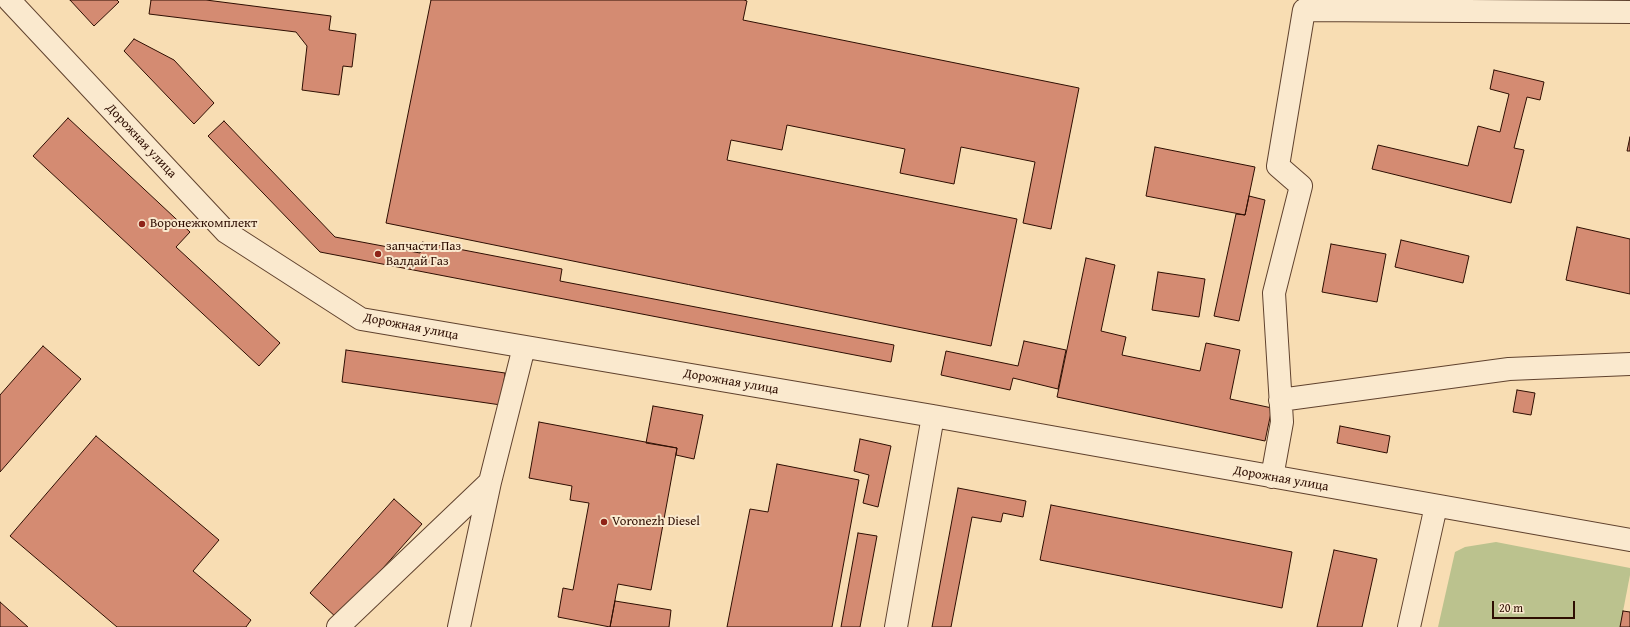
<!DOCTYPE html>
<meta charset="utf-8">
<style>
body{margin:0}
#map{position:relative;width:1630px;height:627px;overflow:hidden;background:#f8ddb3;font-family:"Gentium Book Plus",serif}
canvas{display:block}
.scale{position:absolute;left:1492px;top:601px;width:83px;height:18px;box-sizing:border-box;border:2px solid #2e0e02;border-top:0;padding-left:5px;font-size:12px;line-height:14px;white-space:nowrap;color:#2e0e02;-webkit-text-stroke:3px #fae9ce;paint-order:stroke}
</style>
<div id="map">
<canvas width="1630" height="627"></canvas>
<div class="scale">20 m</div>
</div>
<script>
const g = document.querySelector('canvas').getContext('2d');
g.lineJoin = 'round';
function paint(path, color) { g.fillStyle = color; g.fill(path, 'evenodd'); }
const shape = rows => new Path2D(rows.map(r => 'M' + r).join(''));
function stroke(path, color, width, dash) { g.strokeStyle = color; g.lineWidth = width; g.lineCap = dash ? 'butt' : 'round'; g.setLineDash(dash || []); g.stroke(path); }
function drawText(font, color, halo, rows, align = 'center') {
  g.font = font + ' "Gentium Book Plus",serif'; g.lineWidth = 4; g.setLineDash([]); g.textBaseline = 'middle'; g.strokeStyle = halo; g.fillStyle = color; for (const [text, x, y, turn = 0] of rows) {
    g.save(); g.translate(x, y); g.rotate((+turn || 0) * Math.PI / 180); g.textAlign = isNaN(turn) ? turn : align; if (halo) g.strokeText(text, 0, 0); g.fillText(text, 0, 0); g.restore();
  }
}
paint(shape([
 [1496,542,1630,568,1630,575,1620,627,1438,627,1455,552,1465,547]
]), '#bbc28e');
const building = shape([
 [70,0,117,0,119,2,94,26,70,0],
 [151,0,206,0,331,16,329,30,356,34,352,67,343,66,339,95,302,90,307,46,296,32,149,14,151,0],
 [431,0,744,0,747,1,743,20,1079,88,1051,229,1023,223,1035,162,961,147,954,184,900,173,905,149,787,125,782,150,731,140,727,160,1017,219,991,346,386,223,431,0],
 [134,39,174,60,214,103,194,124,124,51,134,39],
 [1494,70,1544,82,1540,100,1527,97,1514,148,1524,150,1511,203,1372,169,1378,145,1468,166,1478,126,1500,132,1509,94,1490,89,1494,70],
 [68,118,190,232,176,247,280,343,259,366,33,156,68,118],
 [224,121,335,237,420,253,422,242,562,269,560,281,894,345,891,362,320,252,208,136,224,121],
 [1630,137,1630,151,1627,151,1630,137],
 [1155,147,1255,167,1245,215,1146,196,1155,147],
 [1249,196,1265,200,1239,321,1214,316,1236,214,1245,215,1249,196],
 [1577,227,1630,239,1630,294,1566,280,1577,227],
 [1401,240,1469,256,1463,283,1395,267,1401,240],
 [1331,244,1386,254,1377,302,1322,292,1331,244],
 [1086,258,1115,265,1101,331,1126,337,1122,355,1200,371,1206,343,1240,350,1230,399,1272,408,1265,441,1057,397,1086,258],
 [1158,272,1205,279,1199,317,1152,310,1158,272],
 [1024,341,1066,350,1058,389,1013,378,1010,390,941,375,946,351,1018,366,1024,341],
 [43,346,81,379,0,472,0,395,43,346],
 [346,350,505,373,501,405,342,382,346,350],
 [1517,390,1535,393,1531,415,1513,412,1517,390],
 [653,406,703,415,694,459,676,455,677,448,646,443,653,406],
 [539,422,677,448,651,590,618,584,610,627,558,617,563,588,573,590,589,503,570,500,572,486,529,478,539,422],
 [1340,426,1390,436,1387,453,1337,443,1340,426],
 [96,436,219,540,193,571,251,620,246,627,117,627,10,536,96,436],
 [860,439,891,446,878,507,863,503,869,475,854,471,860,439],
 [777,464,859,480,832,627,727,627,750,509,768,512,777,464],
 [958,488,1026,501,1023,517,1003,513,1001,522,972,517,951,627,932,627,958,488],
 [394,499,422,524,338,619,310,593,394,499],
 [1051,505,1292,552,1282,608,1040,560,1051,505],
 [858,533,877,536,860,627,841,627,858,533],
 [1334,550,1377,559,1362,627,1317,627,1334,550],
 [615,601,671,610,669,627,610,627,615,601],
 [0,602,28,627,0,627,0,602],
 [1623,611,1630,612,1630,627,1620,627,1623,611]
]);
paint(building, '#d48b72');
stroke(building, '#2e0e02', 1);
const minor = shape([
 [9,0,226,232,361,319,933,416,1630,540],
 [1280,400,1509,369,1630,364],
 [1272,477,1282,422,1274,293,1301,186,1278,166,1304,10,1630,12],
 [338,627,490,482],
 [459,627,490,482,524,347],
 [896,627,933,416],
 [1409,627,1436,506]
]);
stroke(minor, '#60422e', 24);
stroke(minor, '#fae9ce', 22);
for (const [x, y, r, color] of [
 [142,224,4,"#8f2418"],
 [378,254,4,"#8f2418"],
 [604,522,4,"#8f2418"]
]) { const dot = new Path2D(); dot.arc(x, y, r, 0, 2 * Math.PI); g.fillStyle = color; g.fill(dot); stroke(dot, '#fae9ce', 1.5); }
drawText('13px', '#2e0e02', '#fae9ce', [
 ["Дорожная улица",141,141,47],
 ["Дорожная улица",411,327,11],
 ["Дорожная улица",731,382,10],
 ["Дорожная улица",1281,479,10]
]);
drawText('13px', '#2e0e02', '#fae9ce', [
 ["Воронежкомплект",150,224],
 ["запчасти Паз",386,247],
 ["Валдай Газ",386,262],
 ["Voronezh Diesel",612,522]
], 'left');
</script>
